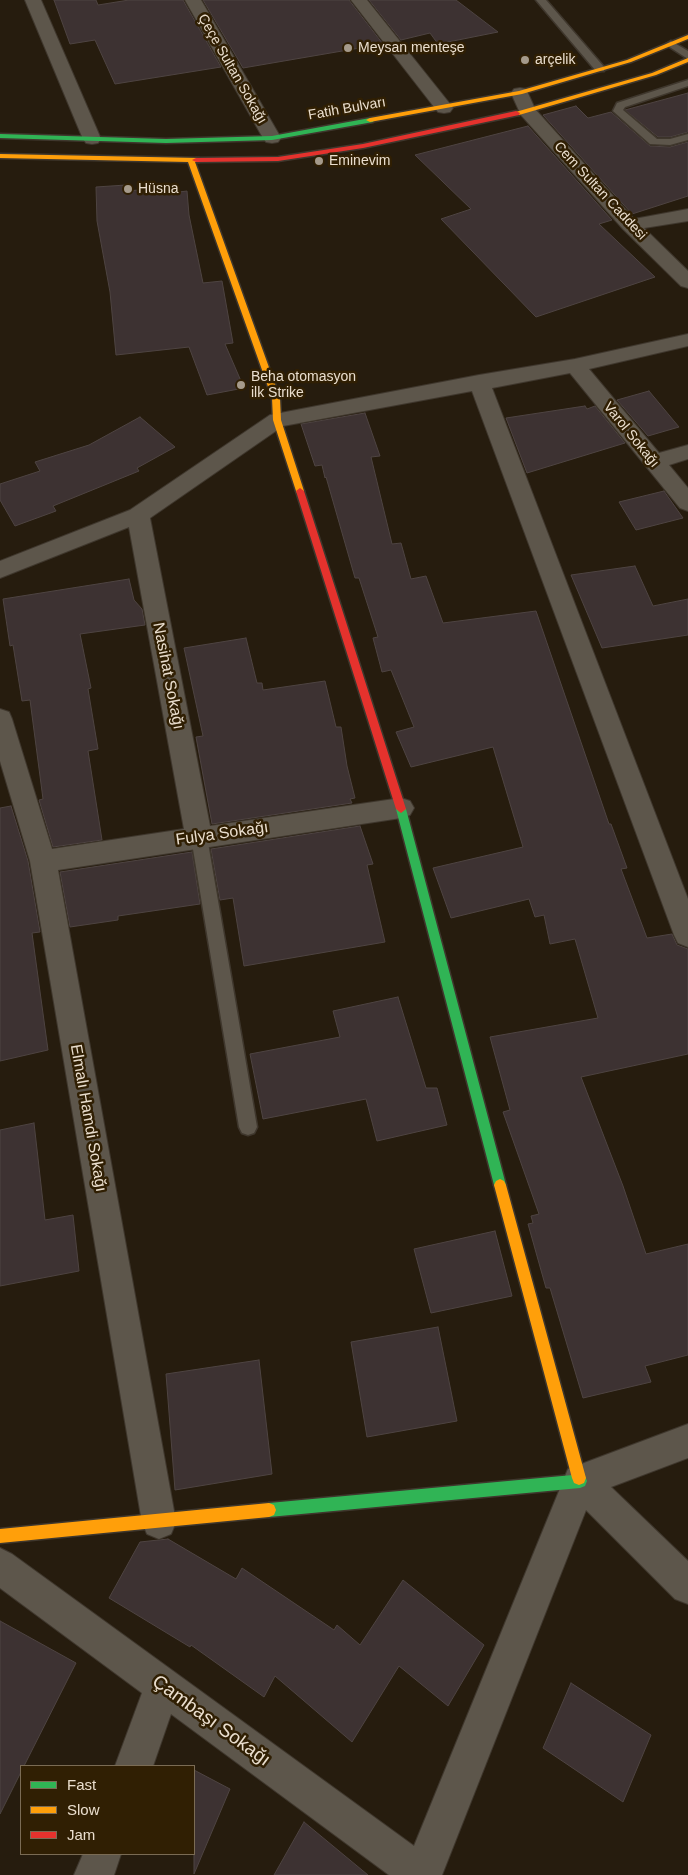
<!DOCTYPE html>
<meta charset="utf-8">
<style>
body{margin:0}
#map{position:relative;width:688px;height:1875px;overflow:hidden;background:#261c0e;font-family:Arial,sans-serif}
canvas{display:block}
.legend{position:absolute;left:20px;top:1765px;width:175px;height:90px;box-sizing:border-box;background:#301f03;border:1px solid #7a6b54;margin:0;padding:6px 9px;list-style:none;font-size:15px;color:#eadece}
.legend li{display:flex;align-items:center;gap:10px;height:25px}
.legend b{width:25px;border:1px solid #7a6b54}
</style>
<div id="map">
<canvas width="688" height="1875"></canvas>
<ul class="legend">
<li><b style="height:6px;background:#30b455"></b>Fast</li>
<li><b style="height:6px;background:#ff9f0a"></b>Slow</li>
<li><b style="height:6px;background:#e5322d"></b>Jam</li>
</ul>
</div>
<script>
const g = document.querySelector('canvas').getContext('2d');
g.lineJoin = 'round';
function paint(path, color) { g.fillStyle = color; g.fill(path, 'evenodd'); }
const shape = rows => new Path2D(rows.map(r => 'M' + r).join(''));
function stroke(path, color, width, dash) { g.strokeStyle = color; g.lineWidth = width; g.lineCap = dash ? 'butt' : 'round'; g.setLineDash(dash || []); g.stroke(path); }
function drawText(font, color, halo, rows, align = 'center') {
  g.font = font + ' Arial,sans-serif'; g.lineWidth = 5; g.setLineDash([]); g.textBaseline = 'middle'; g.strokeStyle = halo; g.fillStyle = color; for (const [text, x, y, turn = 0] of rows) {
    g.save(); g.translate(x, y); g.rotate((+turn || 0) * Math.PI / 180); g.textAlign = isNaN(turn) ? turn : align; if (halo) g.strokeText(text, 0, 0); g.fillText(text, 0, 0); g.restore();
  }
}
const building = shape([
 [54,0,96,0,98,5,129,0,183,0,221,67,115,84,95,40,70,44,54,0],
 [203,0,349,0,383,44,243,68,203,0],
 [369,0,456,0,498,32,438,44,430,33,401,40,369,0],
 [688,93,688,132,670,137,658,137,625,110,688,93],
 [576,106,588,118,611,112,650,146,670,147,688,142,688,196,632,214,543,115,576,106],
 [528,126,612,220,599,224,655,277,536,317,441,219,471,209,415,155,528,126],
 [126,185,126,191,179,187,179,192,187,191,189,215,203,283,222,281,233,343,225,344,244,388,207,395,189,347,116,355,110,292,97,221,96,187,126,185],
 [649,391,679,427,648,436,617,400,649,391],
 [585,406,587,409,595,406,625,443,527,473,506,418,585,406],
 [365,413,380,456,371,457,392,544,401,543,411,579,426,576,443,623,536,611,609,824,611,824,627,868,621,869,647,938,672,934,677,945,688,949,688,1054,581,1077,623,1186,646,1254,688,1244,688,1355,645,1366,651,1382,583,1398,550,1288,546,1288,528,1224,533,1223,531,1216,539,1214,503,1112,510,1110,490,1037,598,1018,575,939,550,944,544,915,535,917,529,899,451,918,433,868,523,847,493,747,411,767,396,732,414,727,391,670,382,672,373,638,378,637,359,578,355,578,326,477,325,478,322,465,315,466,301,424,365,413],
 [140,417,175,447,137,468,139,471,53,506,56,511,15,526,0,500,0,484,40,471,35,462,89,445,140,417],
 [664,491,683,518,636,530,619,502,664,491],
 [635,566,653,606,688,599,688,635,602,648,571,575,635,566],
 [129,579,134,600,142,609,145,625,80,634,91,688,88,689,98,749,88,751,102,840,53,847,39,800,43,799,30,700,22,701,13,645,10,646,3,599,129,579],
 [246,638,257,683,262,683,263,690,325,681,336,727,341,727,347,766,355,798,350,799,352,803,212,824,196,737,203,736,184,648,246,638],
 [11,806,28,861,40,932,32,933,48,1050,0,1061,0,808,11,806],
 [360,826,373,864,367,865,385,942,244,966,233,898,220,900,211,849,360,826],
 [192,852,200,904,118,916,118,920,70,927,60,872,192,852],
 [398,997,426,1088,437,1088,447,1125,377,1141,366,1099,263,1119,250,1054,340,1037,333,1011,398,997],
 [34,1123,45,1220,73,1215,79,1271,0,1286,0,1130,34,1123],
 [495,1231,512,1296,431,1313,414,1249,495,1231],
 [438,1327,457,1421,367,1437,351,1342,438,1327],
 [259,1360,272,1474,175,1490,166,1374,259,1360],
 [168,1539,236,1579,242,1568,334,1630,337,1625,360,1645,403,1580,484,1645,448,1706,399,1666,352,1742,275,1676,264,1697,191,1645,190,1647,109,1598,140,1542,168,1539],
 [0,1621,76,1663,24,1766,21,1766,21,1772,0,1814,0,1621],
 [571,1683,651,1735,623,1802,543,1748,571,1683],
 [194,1770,230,1789,194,1874,194,1770],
 [304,1822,368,1875,274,1875,304,1822]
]);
paint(building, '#3d3232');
stroke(building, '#4e4442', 1);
const lane = shape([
 [536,0,546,0,604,67,604,71,596,71,536,0],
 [671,41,688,51,688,59,668,46,666,44,671,41],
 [688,80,688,86,625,107,623,110,657,139,670,139,688,134,688,140,670,145,650,144,613,111,617,103,688,80],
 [199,831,204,833,207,837,257,1127,254,1133,248,1135,242,1133,239,1127,191,837,194,833,199,831]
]);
const street = shape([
 [25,0,41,0,101,139,98,143,92,144,86,143,83,139,25,0],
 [185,0,201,0,281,138,278,142,272,143,266,142,263,138,185,0],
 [351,0,367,0,450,104,453,108,450,112,444,113,438,112,351,0],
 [520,88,526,89,535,109,634,219,688,209,688,221,644,228,688,271,688,288,681,286,623,229,521,115,511,93,514,89,520,88],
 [688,334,688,346,589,369,659,453,688,445,688,459,669,465,688,488,688,511,680,508,570,373,492,388,688,899,688,947,678,943,674,935,472,391,283,426,150,518,210,826,401,798,410,801,414,808,410,815,401,818,58,870,176,1522,171,1534,159,1539,147,1534,142,1522,30,861,0,761,0,709,9,712,12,719,52,849,184,829,129,527,0,578,0,561,130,510,270,415,479,375,575,359,688,334],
 [688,1424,688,1458,611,1487,688,1561,688,1604,675,1599,586,1510,442,1875,389,1875,171,1714,153,1766,115,1766,142,1693,0,1588,0,1548,12,1554,414,1846,568,1469,688,1424],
 [83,1854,121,1854,114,1875,74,1875,83,1854]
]);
const fast = shape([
 [370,118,374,120,373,122,272,140,166,143,0,138,0,134,166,139,272,136,370,118],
 [401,805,406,809,506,1185,504,1189,500,1191,496,1189,494,1185,396,809,401,805],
 [579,1471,584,1473,587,1481,585,1486,580,1488,269,1517,264,1515,262,1510,264,1505,269,1503,573,1475,579,1471]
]);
const slow = shape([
 [688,35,688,39,631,62,522,94,370,122,366,120,370,118,519,91,627,60,688,35],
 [688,58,688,62,656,75,519,115,512,113,652,73,688,58],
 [0,154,199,158,199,162,195,162,280,398,281,420,304,491,303,493,297,493,296,491,273,420,272,398,188,162,0,158,0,154],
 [500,1179,504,1181,506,1185,586,1478,584,1483,579,1485,574,1483,572,1478,494,1185,496,1181,500,1179],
 [269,1503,274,1505,276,1510,274,1515,269,1517,0,1543,0,1529,269,1503]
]);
const jam = shape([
 [516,111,520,113,519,115,363,148,278,161,196,162,192,160,196,158,278,157,363,144,516,111],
 [300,488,304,491,406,809,401,813,396,809,296,491,300,488]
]);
stroke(lane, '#3f372d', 3);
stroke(street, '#3f372d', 2);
stroke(fast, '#3f372d', 3);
stroke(slow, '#3f372d', 3);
stroke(jam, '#3f372d', 3);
paint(lane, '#5d564b');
paint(street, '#5d564b');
paint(fast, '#30b455');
paint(slow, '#ff9f0a');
paint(jam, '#e5322d');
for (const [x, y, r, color] of [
 [348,48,5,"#a59a8b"],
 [525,60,5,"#a59a8b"],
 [319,161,5,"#a59a8b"],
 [128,189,5,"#a59a8b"],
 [241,385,5,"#a59a8b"]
]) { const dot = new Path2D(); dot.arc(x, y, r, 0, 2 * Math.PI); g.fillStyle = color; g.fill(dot); stroke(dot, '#301f03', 2); }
drawText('14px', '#eadece', '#301f03', [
 ["Meysan menteşe",358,48],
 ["arçelik",535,60],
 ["Eminevim",329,161],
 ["Hüsna",138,189],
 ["Beha otomasyon",251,377],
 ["ilk Strike",251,393]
], 'left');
drawText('14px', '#eadece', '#301f03', [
 ["Çeçe Sultan Sokağı",232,69,60],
 ["Fatih Bulvarı",347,109,-10],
 ["Cem Sultan Caddesi",600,191,47],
 ["Varol Sokağı",631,435,51]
]);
drawText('16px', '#eadece', '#301f03', [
 ["Nasihat Sokağı",168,676,79],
 ["Fulya Sokağı",222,834,-8],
 ["Elmalı Hamdi Sokağı",88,1118,80]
]);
drawText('19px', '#eadece', '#301f03', [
 ["Çambaşı Sokağı",211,1721,36]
]);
</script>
